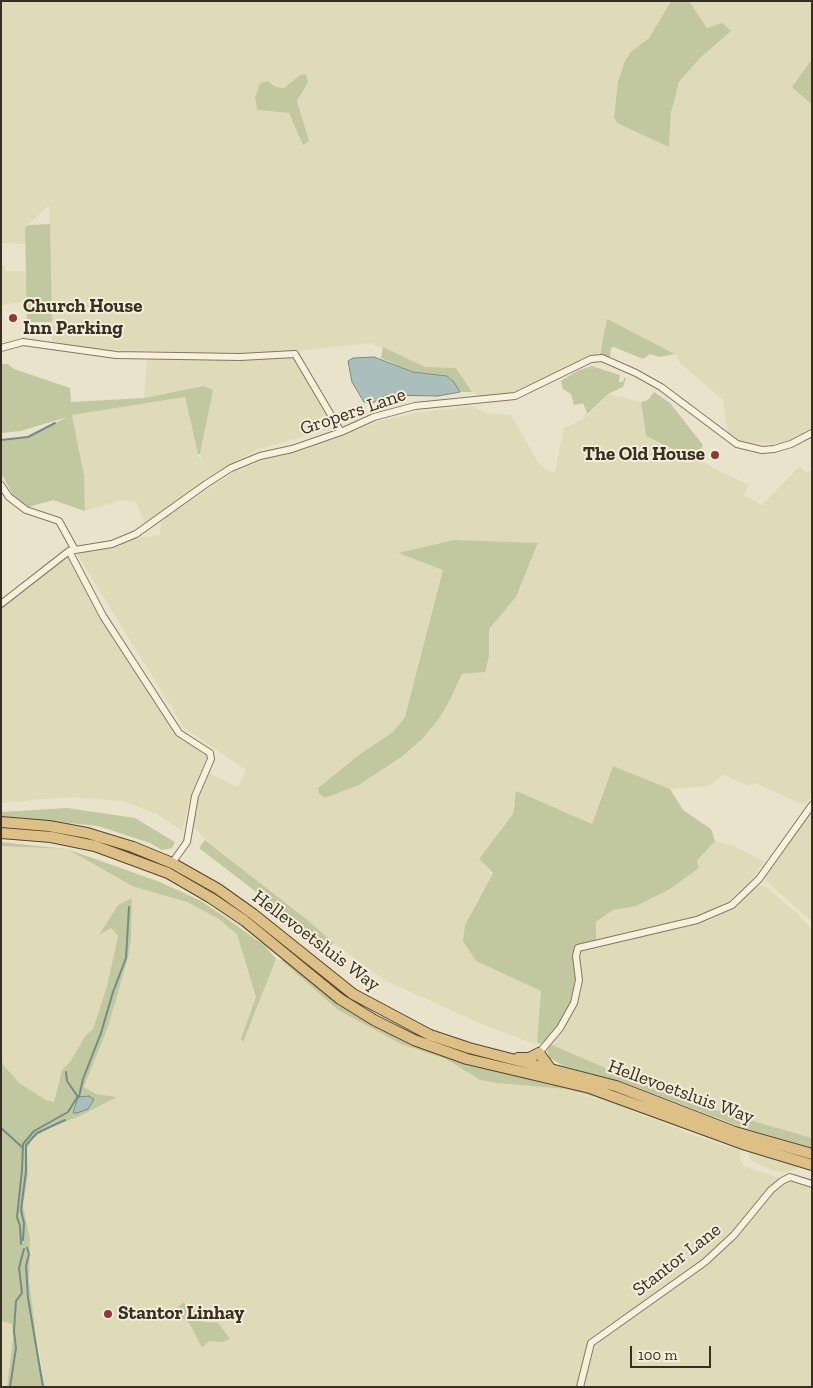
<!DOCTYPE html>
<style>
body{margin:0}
#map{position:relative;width:813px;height:1388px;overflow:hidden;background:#eae3cb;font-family:"Zilla Slab",serif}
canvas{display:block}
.frame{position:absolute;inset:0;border:2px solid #382e22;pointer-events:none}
.scale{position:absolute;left:630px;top:1346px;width:81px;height:22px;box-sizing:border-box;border:2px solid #382e22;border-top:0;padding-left:6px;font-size:15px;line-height:18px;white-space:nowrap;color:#382e22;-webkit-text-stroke:4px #f3edd9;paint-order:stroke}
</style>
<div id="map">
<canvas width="813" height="1388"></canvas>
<div class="frame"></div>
<div class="scale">100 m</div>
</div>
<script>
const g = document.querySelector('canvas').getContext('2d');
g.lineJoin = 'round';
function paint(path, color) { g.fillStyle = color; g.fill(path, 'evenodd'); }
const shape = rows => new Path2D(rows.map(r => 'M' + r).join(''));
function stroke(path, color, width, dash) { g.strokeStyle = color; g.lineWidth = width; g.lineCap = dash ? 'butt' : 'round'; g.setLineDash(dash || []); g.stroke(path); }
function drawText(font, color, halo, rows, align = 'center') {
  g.font = font + ' "Zilla Slab",serif'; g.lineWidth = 4; g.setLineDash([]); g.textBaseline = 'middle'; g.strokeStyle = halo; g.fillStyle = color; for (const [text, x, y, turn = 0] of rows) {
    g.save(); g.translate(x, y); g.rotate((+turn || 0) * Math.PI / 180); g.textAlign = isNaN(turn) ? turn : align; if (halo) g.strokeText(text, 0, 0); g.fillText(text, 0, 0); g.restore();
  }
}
paint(shape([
 [1,1,671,1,649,38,624,63,618,81,614,117,617,123,669,146,672,107,677,87,688,70,706,52,713,28,707,28,689,1,812,1,812,59,793,87,812,105,812,428,789,441,772,444,737,441,728,434,723,400,681,364,675,354,608,320,599,354,512,393,497,398,482,399,469,389,456,368,431,368,421,366,370,343,297,351,231,354,92,349,52,342,49,205,25,228,25,244,1,243],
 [304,74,307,75,304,89,297,101,304,128,308,136,303,145,289,113,261,111,256,108,255,97,260,87,271,82,276,87,284,88],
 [1,265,5,266,5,271,27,271,27,301,1,305],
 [147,357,292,358,296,360,334,428,256,450,206,478,145,523,136,502,122,500,85,511,84,475,72,415,185,397,198,454,204,470,200,454,212,390,200,386,144,398],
 [608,394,641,402,646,436,677,451,697,457,713,468,749,485,744,495,762,505,800,466,806,472,812,471,812,797,804,805,755,783,749,786,724,775,709,786,670,789,613,766,592,824,513,802,513,814,479,859,492,874,465,925,476,961,541,991,537,1045,484,1025,386,981,334,943,205,839,193,826,197,798,208,773,238,787,246,770,184,728,77,554,116,547,135,538,160,535,161,520,234,472,265,459,333,439,380,421,414,413,472,406,486,413,511,415,538,462,545,469,555,472,564,428,585,418],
 [454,540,538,544,518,593,489,629,479,671,462,674,450,700,433,726,410,751,396,762,359,785,325,798,319,794,318,788,360,754,393,732,405,717,444,570,400,554],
 [68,556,111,636,175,732,208,755,192,792,182,831,157,814,122,801,67,797,1,803,1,605],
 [812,809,812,922,764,879],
 [715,841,734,846,765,862,747,884,728,901,702,915,596,942,596,922,613,910,636,906,670,889,699,868,697,862],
 [1,846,67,849,131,886,160,882,221,913,265,946,277,960,281,960,338,1010,401,1044,446,1059,480,1080,497,1083,565,1089,614,1104,721,1145,741,1149,739,1155,743,1166,780,1178,753,1212,720,1245,682,1276,589,1338,577,1387,45,1387,32,1306,28,1267,30,1259,30,1239,23,1205,28,1175,27,1149,32,1139,47,1129,80,1116,116,1097,96,1094,84,1088,108,1027,128,958,131,940,132,899,118,905,100,934,111,928,118,936,107,986,93,1029,85,1036,70,1062,62,1070,54,1102,46,1100,19,1083,1,1062],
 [760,885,767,888,798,914,812,930,812,1138,678,1099,552,1045,548,1045,576,1003,582,980,578,957,580,951,710,920,734,907],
 [749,1151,798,1165,797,1169,784,1173,772,1170,752,1161,749,1157],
 [790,1181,812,1187,812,1387,583,1387,595,1346,736,1237,774,1193],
 [1,1321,12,1324,13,1338,7,1387,1,1387]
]), '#dfdbb9');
paint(shape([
 [671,1,689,1,707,28,722,23,731,31,700,58,679,82,671,113,669,147,617,123,614,117,618,81,624,63,631,52,649,38],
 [812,59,812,105,792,87],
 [306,74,308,82,297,101,309,141,303,145,289,113,257,110,255,97,259,88,258,86,261,83,268,81,276,87,284,88,300,75],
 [50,224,52,322,27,322,25,228,29,225],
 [607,319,675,354,660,357,650,354,643,359,614,347,611,348,610,357,600,354],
 [383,347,425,367,456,368,472,392,460,392,451,378,445,375,413,372,381,358],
 [1,364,8,364,14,369,70,388,71,402,144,398,203,386,213,390,200,454,198,454,185,397,72,415,84,475,85,511,53,500,25,508,13,495,1,473,1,440,28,437,67,417,21,431,1,433],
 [592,366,620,375,619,382,623,382,624,378,626,378,623,387,608,394,582,419,587,413,583,403,574,405,571,394,563,389,561,381,577,371],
 [654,392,670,403,703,445,697,457,677,451,646,436,641,402,648,400],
 [454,540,538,543,516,597,489,629,489,656,485,672,462,674,450,700,438,720,423,738,402,757,359,785,325,798,319,794,318,788,360,754,393,732,405,717,443,570,398,553],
 [613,766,670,789,683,810,711,829,715,841,697,861,699,868,670,889,636,906,613,910,596,922,596,942,576,947,573,956,577,980,572,1003,558,1026,544,1042,539,1044,537,1042,541,991,476,961,463,941,465,925,493,873,479,859,513,814,516,791,592,824],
 [67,808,135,818,175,842,172,848,162,850,150,843,98,826,1,816,1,812],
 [205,840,306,919,334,943,328,947,199,848],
 [1,842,67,849,160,882,203,902,265,946,276,959,243,1042,241,1039,256,997,237,934,219,919,187,902,132,886,67,849,1,846],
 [132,898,131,940,128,958,108,1027,84,1087,96,1094,117,1097,80,1116,47,1129,32,1139,27,1149,28,1175,23,1205,30,1239,29,1280,38,1352,45,1387,7,1387,13,1338,12,1324,1,1321,1,1062,19,1083,46,1100,54,1102,62,1070,70,1062,85,1036,93,1029,107,986,118,936,111,928,99,935,118,905],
 [286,959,401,1036,566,1083,735,1144,734,1147,589,1095,565,1089,497,1083,480,1080,446,1059,401,1044,338,1010,281,960],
 [548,1045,552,1045,678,1099,812,1138,812,1148,741,1127,622,1082,564,1066,550,1058,547,1051],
 [184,1302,186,1306,191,1305,199,1312,203,1322,218,1323,230,1339,222,1342,209,1341,203,1347,201,1346,190,1324,177,1314,176,1309]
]), '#c1c89f');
const water = shape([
 [374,357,413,372,447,376,453,381,460,392,438,396,386,395,371,404,364,402,352,382,348,361,353,358,374,357],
 [89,1096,94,1099,88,1109,77,1113,73,1113,78,1097,89,1096]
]);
paint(water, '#aabfbb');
stroke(water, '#728d88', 1);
stroke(shape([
 [1,440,28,437,55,423],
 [66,1072,67,1081,78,1097],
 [79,1097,83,1079,101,1033,113,992,126,958,129,907],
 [1,1128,22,1147],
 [23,1240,24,1223,21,1210,26,1171,26,1145,37,1133,65,1120],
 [21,1244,20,1226,17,1217,22,1170,23,1144,34,1131,68,1112,78,1096],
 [27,1248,29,1254,26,1266,28,1298,43,1387],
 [10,1387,16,1348,14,1331,16,1301,22,1293,19,1268,24,1249]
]), '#728d88', 2);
const minor = shape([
 [1,348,23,342,116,355,240,357,295,354,341,432],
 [1,485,9,497,26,510,59,521,75,550],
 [69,551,103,616,179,733,210,753,211,759,195,796,187,842,172,863],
 [1,604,69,551,112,544,136,534,206,484,231,468,260,456,292,449,341,432,374,417,415,406,515,396,591,359,602,358,636,373,661,387,737,444,762,450,774,449,791,444,812,433],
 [539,1053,560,1028,574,1003,579,980,576,956,578,948,697,920,732,905,759,879,812,805],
 [580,1387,591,1343,705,1262,734,1235,771,1190,782,1181,790,1177,812,1184]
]);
const trunk = shape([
 [1,822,49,826,87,833,133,847,172,863,218,889,253,914,353,994,430,1035,469,1048,616,1086,735,1132,812,1154],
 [1,833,51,837,95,846,168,873,211,898,245,921,340,999,374,1020,414,1040,467,1059,590,1088,746,1145,812,1165],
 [518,1058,529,1058,539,1053,550,1068]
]);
stroke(minor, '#857661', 8);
stroke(trunk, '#544534', 12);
stroke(minor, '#f6f0dd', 6);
stroke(trunk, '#dcc086', 10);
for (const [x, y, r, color] of [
 [13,318,5,"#8e3b37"],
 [715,455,5,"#8e3b37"],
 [108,1314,5,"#8e3b37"]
]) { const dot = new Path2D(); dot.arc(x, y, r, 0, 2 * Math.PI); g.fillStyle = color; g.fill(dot); stroke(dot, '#f3edd9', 2); }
drawText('bold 19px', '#382e22', '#f3edd9', [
 ["Church House",23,307],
 ["Inn Parking",23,329],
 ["The Old House",705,455,"right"],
 ["Stantor Linhay",118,1314]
], 'left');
drawText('19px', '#382e22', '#f3edd9', [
 ["Gropers Lane",353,412,-19],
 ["Hellevoetsluis Way",316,941,37],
 ["Hellevoetsluis Way",681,1092,20],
 ["Stantor Lane",677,1260,-38]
]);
</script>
